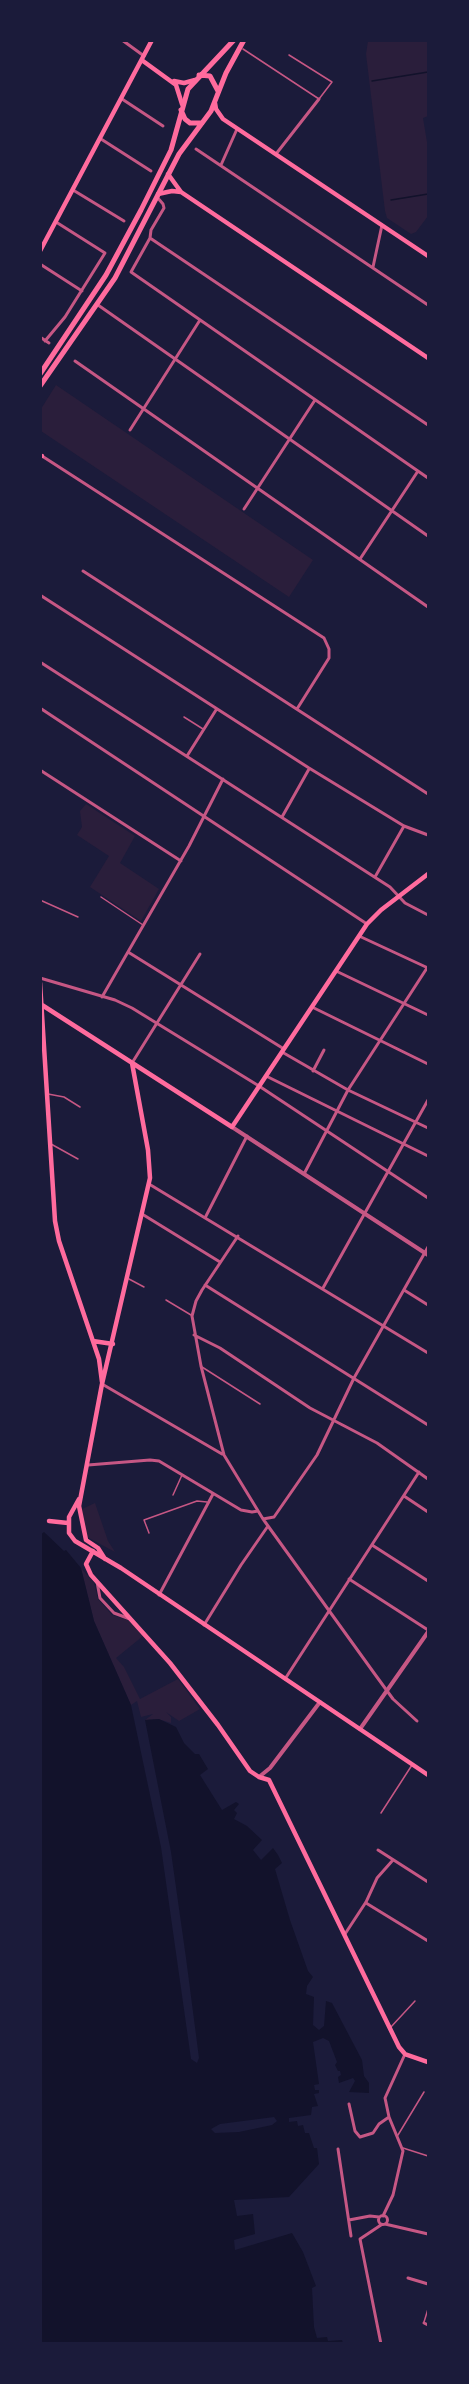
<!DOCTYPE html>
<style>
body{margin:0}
#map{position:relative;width:469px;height:2384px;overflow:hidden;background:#1b1b3a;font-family:Barlow,sans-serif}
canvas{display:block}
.frame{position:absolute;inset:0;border:42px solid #1b1b3a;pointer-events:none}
</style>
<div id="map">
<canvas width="469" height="2384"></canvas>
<div class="frame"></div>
</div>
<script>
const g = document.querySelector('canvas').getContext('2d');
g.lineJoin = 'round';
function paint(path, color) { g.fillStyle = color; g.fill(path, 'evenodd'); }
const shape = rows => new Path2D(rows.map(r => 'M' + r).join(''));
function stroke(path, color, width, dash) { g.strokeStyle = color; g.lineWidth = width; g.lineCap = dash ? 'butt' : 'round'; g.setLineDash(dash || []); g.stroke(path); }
paint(shape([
 [368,41,428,41,428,116,423,118,428,148,428,216,416,232,411,234,387,218,385,211,366,54],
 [56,385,313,560,289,597,41,431,41,409],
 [86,804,135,836,120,863,159,889,141,921,90,887,109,856,77,835,82,827,80,811],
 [95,1503,108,1541,115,1552,89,1538,86,1533,82,1509],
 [81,1568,94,1583,98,1599,112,1615,130,1621,143,1636,116,1658,124,1667,140,1699,178,1679,200,1709,179,1721,166,1712,171,1717,171,1723,158,1719,145,1720,153,1714,141,1717,137,1701,131,1705,94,1621]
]), '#2a1e3b');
paint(shape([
 [44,1532,64,1551,66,1550,81,1568,94,1621,131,1705,161,1847,191,2059,197,2063,199,2058,186,1958,171,1852,145,1720,159,1719,176,1727,184,1743,195,1754,199,1754,208,1769,200,1775,222,1810,236,1802,239,1804,234,1810,237,1813,234,1819,247,1826,262,1840,253,1850,261,1860,273,1848,278,1855,282,1863,275,1869,290,1920,308,1971,313,1977,307,1986,306,1994,314,1997,313,2025,319,2030,324,2026,326,2001,332,2003,362,2060,364,2076,369,2083,369,2093,349,2092,355,2081,353,2078,339,2083,338,2077,341,2075,340,2071,338,2071,335,2065,337,2062,329,2041,323,2038,313,2042,319,2084,314,2085,315,2090,319,2090,319,2093,314,2094,318,2106,312,2107,311,2115,289,2118,289,2122,297,2121,298,2126,303,2125,305,2133,309,2133,314,2148,317,2148,319,2164,289,2197,234,2200,237,2216,253,2214,255,2234,234,2240,235,2250,292,2233,303,2252,316,2286,312,2288,314,2327,317,2338,327,2337,328,2341,342,2340,343,2343,41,2343,40,1535],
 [274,2117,277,2121,272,2125,239,2132,215,2133,211,2129,220,2124]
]), '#12122b');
stroke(shape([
 [372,81,428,72],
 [391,200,428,194]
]), '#12122b', 1.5);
stroke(shape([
 [243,49,319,99,332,82,289,55],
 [184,717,203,729],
 [101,897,143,925],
 [40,900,78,917],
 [48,1094,64,1097,80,1107],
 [51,1144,78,1159],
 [129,1279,144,1287],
 [166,1300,191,1315],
 [202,1367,260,1404],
 [173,1495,182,1475],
 [149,1533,144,1520,197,1501,207,1502],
 [381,1813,412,1765],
 [390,2028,415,2001],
 [398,2135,424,2092],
 [403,2148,428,2156],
 [424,2322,428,2309]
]), '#c65784', 1.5);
stroke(shape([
 [122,40,144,56],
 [122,99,163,126],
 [101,139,151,171],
 [196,149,428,305],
 [276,154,319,99],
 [221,165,237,129],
 [73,190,124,221],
 [157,197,163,204,164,208,151,230,150,238,131,272,428,478],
 [150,238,428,425],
 [40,264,82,291],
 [373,267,382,225],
 [98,305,428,536],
 [40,337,49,343],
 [45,341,65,317,105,253,56,222],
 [75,361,428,607],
 [130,430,200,320],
 [42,456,324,638,329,649,329,658,297,709],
 [244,509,315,400],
 [360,559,418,471],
 [83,571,428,794],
 [40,595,309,768,404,826,428,835],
 [40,662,390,887,405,903,428,915],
 [40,708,367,924],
 [187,756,216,710],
 [40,770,181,861],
 [282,817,309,769],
 [375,877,404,826],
 [359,936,428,968],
 [128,952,284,1049],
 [336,971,428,1015],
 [40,978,115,1000,132,1008,259,1086,428,1198],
 [102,997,189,846,223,779],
 [312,1007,428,1064],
 [282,1052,348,1090,428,1128],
 [132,1063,200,954],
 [313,1071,324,1050],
 [266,1076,428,1156],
 [304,1174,348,1090,427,968],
 [149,1184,428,1353],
 [142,1214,220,1262],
 [206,1216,247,1136],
 [238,1236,202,1290,196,1301,192,1316,201,1366,224,1455,263,1519,374,1673,393,1699,417,1721],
 [205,1285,428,1425],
 [323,1288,428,1100],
 [404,1290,428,1305],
 [194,1335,220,1348,310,1408,377,1443,428,1479],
 [102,1384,222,1454],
 [88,1465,150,1460,159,1461,241,1510,252,1512,258,1511],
 [404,1496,428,1512],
 [263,1519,274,1517,317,1455,354,1378,428,1247],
 [372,1545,428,1581],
 [349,1579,428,1630],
 [97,1582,100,1598,114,1613,130,1619],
 [159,1595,213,1494],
 [204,1625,241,1565,268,1526],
 [285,1679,419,1472],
 [378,1850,428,1882],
 [366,1903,428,1941],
 [345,1934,366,1902,377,1878,393,1860],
 [349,2104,355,2131,360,2137,373,2133,379,2124,389,2117],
 [338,2149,351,2236],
 '378.5 2220a4.5 4.5 0 1 1 9 0a4.5 4.5 0 1 1-9 0Z',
 [383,2216,393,2195,403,2151,389,2117,385,2098,405,2054],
 [349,2220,370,2216,379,2217],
 [385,2224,428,2234],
 [408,2278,428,2284],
 [424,2323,428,2325],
 [381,2344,360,2239,381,2225]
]), '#c65784', 3);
stroke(shape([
 [232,1127,428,1255],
 [360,1729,428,1632],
 [259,1777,270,1768,320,1702]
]), '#c65784', 4);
stroke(shape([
 [143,61,176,85,182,104],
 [174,81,184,83,195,80],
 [215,103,216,109,223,119,428,256],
 [168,174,181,192,428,358],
 [158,194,172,191,181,192],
 [40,251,152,40],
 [40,456,42,456],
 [40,983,55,1221,59,1241,99,1359,102,1382],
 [42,1005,232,1127,367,924,381,910,428,874],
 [93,1341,113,1344],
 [79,1499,69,1517,69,1533,75,1541,121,1568,428,1775],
 [49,1521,68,1523],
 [93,1551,86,1564,91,1575,170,1663,218,1725,250,1771,259,1777,269,1780,399,2047,405,2054,428,2062],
 [105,1559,98,1548,86,1540,79,1506,102,1384,150,1178,148,1150,132,1063]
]), '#ff6b9d', 4.5);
stroke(shape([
 [199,75,210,76,218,91],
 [181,110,185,119,190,123,202,123],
 [40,374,106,275,141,210,171,150,188,89,234,40],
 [40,386,115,278,179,154,211,111,226,73,244,40]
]), '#ff6b9d', 5);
</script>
